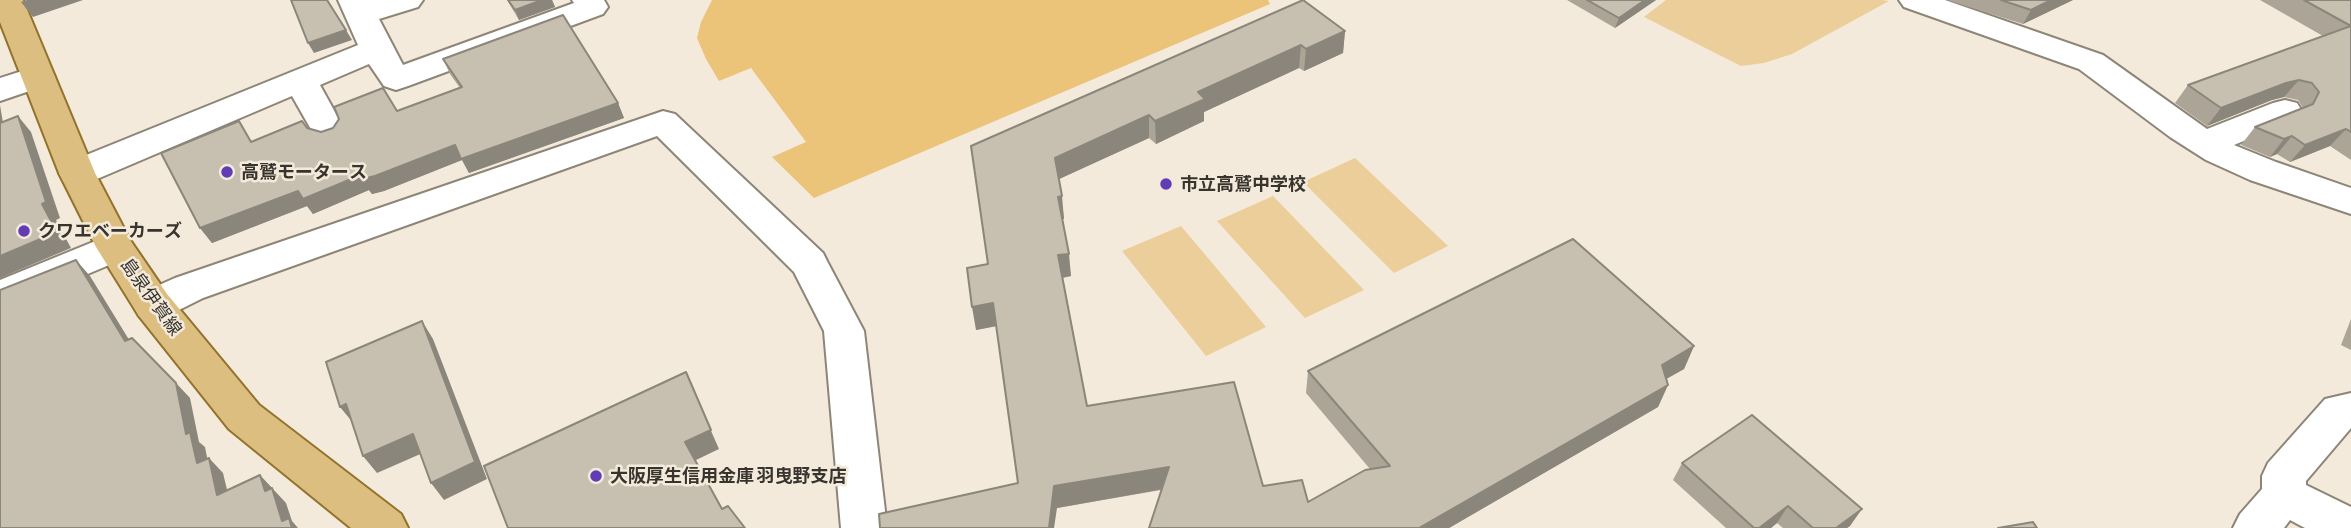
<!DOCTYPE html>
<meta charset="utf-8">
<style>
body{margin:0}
canvas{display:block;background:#f3eadb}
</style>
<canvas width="2351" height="528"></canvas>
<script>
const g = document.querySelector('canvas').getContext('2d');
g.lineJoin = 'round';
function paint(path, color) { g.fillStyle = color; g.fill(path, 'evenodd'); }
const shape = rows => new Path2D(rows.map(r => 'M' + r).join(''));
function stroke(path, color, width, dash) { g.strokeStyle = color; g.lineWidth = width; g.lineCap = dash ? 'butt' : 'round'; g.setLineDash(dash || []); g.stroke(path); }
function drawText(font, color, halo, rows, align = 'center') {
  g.font = font + ' "Asap Condensed","Noto Sans JP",sans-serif'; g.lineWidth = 5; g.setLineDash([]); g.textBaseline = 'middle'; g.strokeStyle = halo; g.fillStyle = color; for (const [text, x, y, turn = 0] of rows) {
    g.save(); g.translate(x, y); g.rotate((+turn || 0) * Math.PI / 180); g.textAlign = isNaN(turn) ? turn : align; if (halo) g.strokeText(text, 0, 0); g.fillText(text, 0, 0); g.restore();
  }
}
paint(shape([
 [1666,0,1882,0,1889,1,1792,54,1764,63,1741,66,1644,17],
 [1355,158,1448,246,1394,273,1303,182],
 [1273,196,1364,290,1305,318,1217,221],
 [1181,226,1266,327,1206,356,1122,251]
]), '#ebce99');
paint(shape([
 [712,0,1268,0,1270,4,814,198,772,157,806,142,751,68,719,81,706,59,697,38,701,22]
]), '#ebc379');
const minor = shape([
 [338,0,423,0,418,7,379,19,403,65,574,3,572,0,604,0,608,7,603,14,408,86,396,90,384,86,369,64,320,85,346,132,341,140,329,144,317,140,292,96,90,182,77,185,64,182,59,173,64,164,358,45,338,0],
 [1899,0,1945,0,2103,55,2207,129,2273,103,2285,100,2297,103,2302,111,2297,119,2234,145,2276,162,2351,188,2351,214,2250,180,2206,160,2170,137,2079,69,1904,7,1899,0],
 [38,66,50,70,55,77,50,84,0,101,0,78,38,66],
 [663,111,675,114,823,253,828,263,864,331,887,528,841,528,824,331,794,272,657,136,203,298,167,316,153,320,139,316,133,305,139,294,175,278,663,111],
 [115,233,128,237,134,247,128,257,0,311,0,280,115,233],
 [2351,393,2351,428,2306,481,2306,485,2351,507,2351,528,2305,528,2290,520,2284,528,2233,528,2240,514,2262,489,2262,476,2268,463,2325,399,2351,393]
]);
const major = shape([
 [0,0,23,0,95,173,130,240,167,294,259,405,401,514,408,528,351,528,229,429,139,316,96,247,59,173,0,22,0,0]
]);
stroke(minor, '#8d8577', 4);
stroke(major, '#93732c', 4);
paint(minor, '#fff');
paint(major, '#dcbf80');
paint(shape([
 [507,0,552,0,555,7,519,20],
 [1567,0,1656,0,1615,28],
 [1947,0,2073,0,2023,24],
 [2260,0,2351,0,2351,160,2330,146,2290,162,2277,154,2270,157,2241,145,2255,127,2303,108,2298,100,2284,97,2272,100,2207,126,2175,103,2188,85,2323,36],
 [1345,31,1343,53,1304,71,1299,68,1204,112,1204,121,1156,144,1149,138,1059,179,1064,219,1062,219,1071,276,1063,278,1087,406,1263,486,1308,502,1370,469,1306,393,1308,371,1694,346,1684,369,1666,379,1668,385,1658,407,1449,528,1161,490,1057,508,1018,483,996,326,976,330,988,264,971,146],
 [443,59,618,103,624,118,469,173,462,160,384,191,372,194,369,190,313,214,307,206,212,243,200,228,239,121,252,142,307,128,321,132,397,111,460,88,450,74],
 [2351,319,2351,350,2341,345],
 [1682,463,1850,526,1847,528,1783,528,1777,523,1771,528,1726,528,1673,480]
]), '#aba497');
paint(shape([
 [27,0,83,0,33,17,21,2],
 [542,0,552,0,555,7,519,20,515,10],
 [1645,0,1656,0,1615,28,1619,18],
 [2051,0,2073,0,2023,24,2031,10],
 [346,30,352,40,314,53,308,43],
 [1345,31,1343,53,1304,71,1306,49],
 [1301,45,1299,68,1204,112,1204,121,1156,144,1155,121,1198,92],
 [2299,80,2284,97,2272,100,2207,126,2221,108,2286,83],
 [618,103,624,118,469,173,462,160,384,191,372,194,369,190,313,214,307,206,212,243,200,228,298,191,361,175,455,145],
 [0,105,6,141,0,134],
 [1149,115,1149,138,1057,180,1055,158],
 [18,116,31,132,60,218,56,220,71,248,0,278,0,256],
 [2346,129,2330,146,2290,162,2305,145],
 [2292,136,2277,154,2270,157,2284,139],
 [1062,196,1064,219,1060,219,1058,197],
 [1069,254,1071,276,1060,278,1058,255],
 [76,260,90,276,139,356,125,341],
 [993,303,997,326,976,330,972,307],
 [422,321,433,339,487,479,444,500,431,483],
 [1694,346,1684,369,1652,387,1662,365],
 [176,383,190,398,199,442,205,447,211,478,197,463,186,434],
 [1668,385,1658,407,1449,528,1419,528],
 [694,392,719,449,694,461,685,442],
 [346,404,354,424,340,407],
 [413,434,425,452,377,473,363,456],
 [209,458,223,473,232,510,217,495],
 [1169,467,1169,488,1057,508,1054,528,1049,528,1054,486],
 [260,475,286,503,292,521,298,528,289,528,282,521,265,491],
 [1788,506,1777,523,1771,528,1759,528],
 [1862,509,1850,526,1847,528,1836,528]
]), '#8b867b');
const building = shape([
 [291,0,327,0,346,30,308,43,291,0],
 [508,0,542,0,515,10,508,0],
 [1303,0,1345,31,1306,49,1301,45,1198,92,1205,99,1155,121,1149,115,1055,158,1062,196,1058,197,1069,254,1058,255,1087,406,1234,382,1263,486,1302,480,1308,502,1365,470,1390,466,1308,371,1573,239,1694,346,1662,365,1668,385,1419,528,1149,528,1169,467,1054,486,1049,528,880,528,879,514,1018,483,993,303,972,307,967,268,988,264,971,146,1303,0],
 [1587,0,1645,0,1619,18,1587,0],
 [2001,0,2051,0,2031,10,2001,0],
 [2304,0,2351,0,2351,132,2346,129,2305,145,2292,136,2284,139,2255,127,2313,104,2319,92,2312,83,2299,80,2286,83,2221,108,2188,85,2351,26,2304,0],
 [563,15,618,103,461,159,455,145,375,176,362,179,361,175,303,199,298,191,200,228,161,153,239,121,251,142,302,121,307,128,321,132,333,128,339,119,334,107,383,88,397,111,462,87,443,59,563,15],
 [18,116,46,202,42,204,57,232,0,256,0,123,18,116],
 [76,260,125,341,132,338,176,383,186,434,190,432,197,463,209,458,217,495,260,475,265,491,272,488,282,521,289,518,292,528,0,528,0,290,76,260],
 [422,321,475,462,431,483,413,434,363,456,346,404,340,407,326,362,422,321],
 [686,372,711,430,685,442,722,509,728,506,745,528,508,528,484,466,686,372],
 [1752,415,1862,509,1836,528,1813,528,1788,506,1759,528,1754,528,1682,463,1752,415],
 [2033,522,2037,528,1998,528,2033,522]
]);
paint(building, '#c7bfb0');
stroke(building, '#8b867b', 2);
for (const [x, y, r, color] of [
 [227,172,7,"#623cb5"],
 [1166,184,7,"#623cb5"],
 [24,231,7,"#623cb5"],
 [596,476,7,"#623cb5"]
]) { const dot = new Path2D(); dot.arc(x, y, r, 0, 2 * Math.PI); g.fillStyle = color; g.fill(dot); stroke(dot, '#f3eadb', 2.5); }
drawText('bold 18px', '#37332d', '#f3eadb', [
 ["高鷲モータース",241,172],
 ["市立高鷲中学校",1180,184],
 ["クワエベーカーズ",38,231],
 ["大阪厚生信用金庫 羽曳野支店",610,476]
], 'left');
drawText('18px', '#37332d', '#f3eadb', [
 ["島泉伊賀線",151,297,54]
]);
</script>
